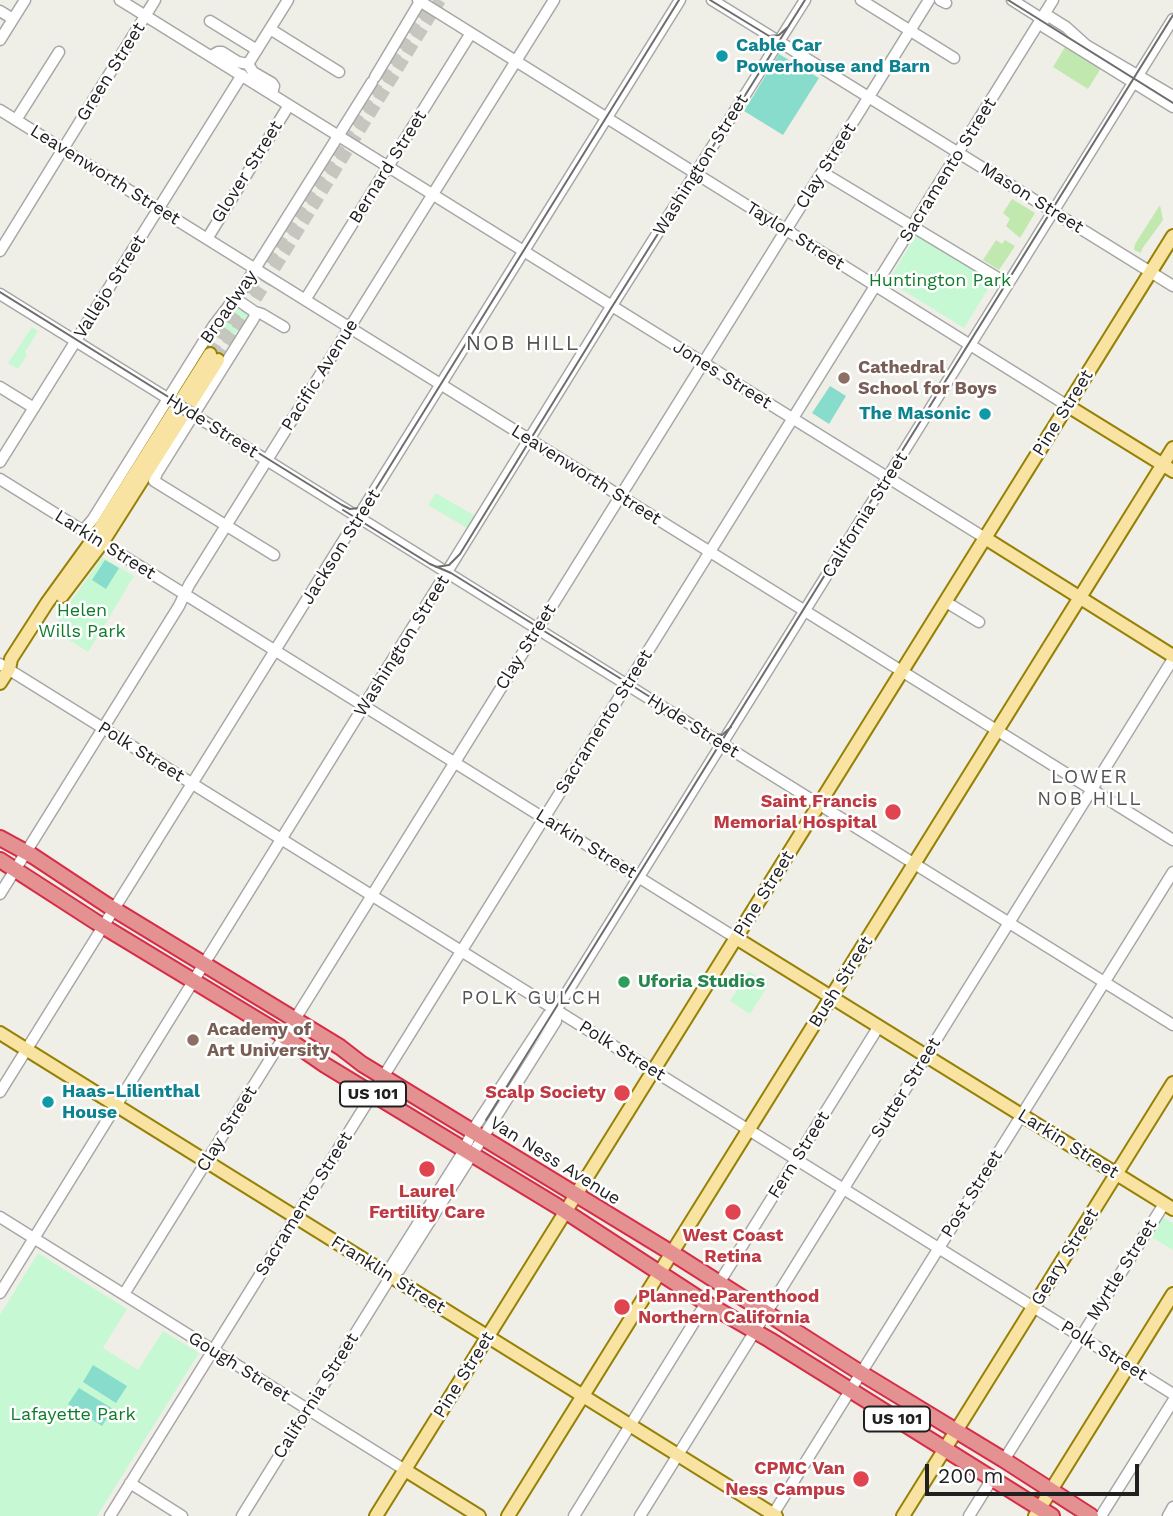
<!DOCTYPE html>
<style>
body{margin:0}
#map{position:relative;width:1173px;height:1516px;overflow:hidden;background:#f0efe7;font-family:"Work Sans",sans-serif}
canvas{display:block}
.scale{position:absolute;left:925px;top:1464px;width:214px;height:32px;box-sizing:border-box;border:4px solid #202020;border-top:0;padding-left:9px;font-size:21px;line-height:24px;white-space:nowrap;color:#202020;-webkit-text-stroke:5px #fff;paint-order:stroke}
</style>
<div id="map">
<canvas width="1173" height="1516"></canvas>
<div class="scale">200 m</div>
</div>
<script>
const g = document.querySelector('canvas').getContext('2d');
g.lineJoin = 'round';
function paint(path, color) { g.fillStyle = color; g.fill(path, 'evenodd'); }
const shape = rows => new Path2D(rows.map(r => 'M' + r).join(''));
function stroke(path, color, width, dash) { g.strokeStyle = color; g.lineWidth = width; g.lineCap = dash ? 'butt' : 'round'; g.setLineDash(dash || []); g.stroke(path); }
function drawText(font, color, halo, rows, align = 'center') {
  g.font = font + ' "Work Sans",sans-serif'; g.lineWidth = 5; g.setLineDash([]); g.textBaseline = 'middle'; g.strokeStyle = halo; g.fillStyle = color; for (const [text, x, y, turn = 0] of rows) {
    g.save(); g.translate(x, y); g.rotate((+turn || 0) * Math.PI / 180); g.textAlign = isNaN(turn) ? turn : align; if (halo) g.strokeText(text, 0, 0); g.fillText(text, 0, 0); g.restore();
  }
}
paint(shape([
 [1065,47,1101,68,1088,89,1053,67],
 [1012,199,1035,213,1020,238,1006,226,1010,219,1003,213],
 [1160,205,1163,220,1142,249,1141,253,1134,250,1135,244],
 [996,240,1002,244,1005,240,1015,246,999,270,983,260]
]), '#c0e8af');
paint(shape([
 [917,234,993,281,964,328,888,281],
 [234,303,251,312,234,335,236,338,234,343,215,332],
 [32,327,38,331,25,352,27,355,18,369,8,363],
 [436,493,475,516,467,528,428,505],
 [102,557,134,576,88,652,52,629],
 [749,971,769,984,750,1014,730,1001],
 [1162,1217,1173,1223,1173,1250,1150,1236],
 [38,1253,127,1309,103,1348,138,1370,163,1331,199,1353,97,1516,0,1516,0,1315]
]), '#c6f8d3');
paint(shape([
 [779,54,819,78,783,135,744,111],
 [830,386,846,396,829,424,812,413],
 [105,560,119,568,106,589,92,580],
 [93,1365,127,1386,116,1403,83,1382],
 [79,1388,113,1409,102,1426,68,1404]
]), '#87dccb');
stroke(shape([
 [210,354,429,0],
 [218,360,440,0]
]), '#c6c6bf', 12, [12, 6]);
const minor = shape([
 [120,0,985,538],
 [418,0,1068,406],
 [712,0,1173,286],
 [861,0,954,58],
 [940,0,946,3],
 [1012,0,1042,19,1050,17,1066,27,1086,45,1173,96],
 [0,11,13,19],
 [1042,19,1044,27,1173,107],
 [210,21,257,50],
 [270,29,339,72],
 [0,40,25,0],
 [211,56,218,52,222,52,238,62,248,64,253,72,272,83,274,86,272,94],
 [248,64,288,0],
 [375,77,421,0],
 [0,110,1173,840],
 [16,120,59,52],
 [822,172,1008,284],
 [207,239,289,105],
 [0,251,155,0],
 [0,294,172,401],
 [236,299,255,312,262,314,284,327],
 [305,300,471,33],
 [255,312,254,318,157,473,154,481,274,555],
 [0,387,34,408],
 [191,413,1173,1025],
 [0,462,242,75],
 [0,479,736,938],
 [83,531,93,519,214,325,231,303,236,299,372,82],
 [946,602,979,622],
 [0,664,1173,1394],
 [0,894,179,606,189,585,554,0],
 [0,1092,680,0],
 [0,1217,405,1470],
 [391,1276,392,1265,460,1157,476,1125,548,1015,556,1010,1173,19],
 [719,1283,879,1026],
 [0,1293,616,299,805,0],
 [124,1294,929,0],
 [1004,1460,1164,1204],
 [130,1483,182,1516],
 [110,1516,1053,0],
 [242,1516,391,1276,399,1270,487,1131,556,1021,556,1010],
 [574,1516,706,1303],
 [640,1516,1173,659],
 [772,1516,1173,872],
 [969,1516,992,1479],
 [1101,1516,1173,1401],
 [1168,1516,1173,1507]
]);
const major = shape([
 [1068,406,1173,471],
 [985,538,1173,656],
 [62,596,102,543,218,360],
 [0,683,9,669,11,659,47,603,94,538,210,354],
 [736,938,1173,1209],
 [0,1033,776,1516],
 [405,1470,479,1516],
 [376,1516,1173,236],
 [508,1516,1173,448],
 [903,1516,1173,1083],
 [1035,1516,1173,1294]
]);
const highway = shape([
 [0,838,33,856,107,905,340,1047,362,1064,680,1258,861,1373,1004,1460,1091,1516],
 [0,860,96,922,276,1031,325,1065,557,1206,706,1303,770,1340,1052,1516]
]);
stroke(minor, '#a7a7a7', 13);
stroke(major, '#978105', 16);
stroke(highway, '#d62c47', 18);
stroke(minor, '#fff', 10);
stroke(major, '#f9e3a3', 12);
stroke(highway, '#e49192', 14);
stroke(shape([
 [710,0,769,36,779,35,788,27],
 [1008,0,1173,103],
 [0,292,342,505,350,509,359,508,369,500,679,0],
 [343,510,430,564,451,573,708,733,722,735,731,727],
 [436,567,449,565,460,554,610,310,805,0],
 [486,1120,1173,15]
]), '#6e6e6e', 2);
const minorBridge = shape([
 [172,401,191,413]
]);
stroke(minorBridge, '#a7a7a7', 13, []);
stroke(minorBridge, '#fff', 10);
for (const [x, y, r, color] of [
 [722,56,7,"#0f9aa8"],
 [844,378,7,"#8d6e63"],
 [985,414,7,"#0f9aa8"],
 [893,812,9,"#e0444e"],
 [624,982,7,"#2e9e5b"],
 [193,1040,7,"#8d6e63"],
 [622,1093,9,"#e0444e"],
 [48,1102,7,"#0f9aa8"],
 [427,1169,9,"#e0444e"],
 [733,1212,9,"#e0444e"],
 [622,1307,9,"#e0444e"],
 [861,1479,9,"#e0444e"]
]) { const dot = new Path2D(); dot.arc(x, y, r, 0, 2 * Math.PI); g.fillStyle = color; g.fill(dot); stroke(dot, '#fff', 2.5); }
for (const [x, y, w] of [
 [373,1094,66],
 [897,1419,66]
]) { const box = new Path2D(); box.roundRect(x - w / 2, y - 12.5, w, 25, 5); g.fillStyle = '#fff'; g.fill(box); stroke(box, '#202020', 2); }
drawText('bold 16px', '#202020', null, [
 ["US 101",373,1094],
 ["US 101",897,1419]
]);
drawText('bold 18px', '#0d838f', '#fff', [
 ["Cable Car",736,46],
 ["Powerhouse and Barn",736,67],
 ["The Masonic",971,414,"right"],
 ["Haas-Lilienthal",62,1092],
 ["House",62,1113]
], 'left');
drawText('18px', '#202020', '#fff', [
 ["Green Street",111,72,-58],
 ["Washington Street",701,165,-58],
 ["Clay Street",826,166,-58],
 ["Bernard Street",388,167,-58],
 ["Sacramento Street",948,170,-58],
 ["Glover Street",247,172,-58],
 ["Leavenworth Street",105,175,32],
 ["Mason Street",1032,198,32],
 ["Taylor Street",795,236,32],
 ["Vallejo Street",110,287,-58],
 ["Broadway",229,307,-55],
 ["Pacific Avenue",320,375,-58],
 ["Jones Street",722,375,32],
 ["Pine Street",1063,413,-58],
 ["Hyde Street",212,426,32],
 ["Leavenworth Street",586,475,32],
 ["California Street",865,515,-58],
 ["Larkin Street",105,545,32],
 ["Jackson Street",341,547,-58],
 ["Washington Street",402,646,-58],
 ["Clay Street",526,647,-58],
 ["Sacramento Street",604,722,-58],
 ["Hyde Street",693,726,32],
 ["Polk Street",141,752,32],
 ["Larkin Street",586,844,32],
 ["Pine Street",764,894,-58],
 ["Bush Street",841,982,-58],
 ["Polk Street",622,1051,32],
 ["Sutter Street",906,1088,-58],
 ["Clay Street",227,1129,-58],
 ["Larkin Street",1068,1144,32],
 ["Fern Street",799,1155,-58],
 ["Van Ness Avenue",555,1161,32],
 ["Post Street",972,1194,-58],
 ["Sacramento Street",304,1204,-58],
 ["Geary Street",1065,1257,-58],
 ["Myrtle Street",1122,1270,-58],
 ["Franklin Street",388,1275,32],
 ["Polk Street",1104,1351,32],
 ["Gough Street",239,1367,32],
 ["Pine Street",464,1375,-58],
 ["California Street",316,1396,-58]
]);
drawText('18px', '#0f7c2c', '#fff', [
 ["Huntington Park",940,281],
 ["Helen",82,611],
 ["Wills Park",82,632],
 ["Lafayette Park",73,1415]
]);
drawText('bold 18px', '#785e54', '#fff', [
 ["Cathedral",858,368],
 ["School for Boys",858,389],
 ["Academy of",207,1030],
 ["Art University",207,1051]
], 'left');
drawText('bold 18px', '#be3a42', '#fff', [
 ["Saint Francis",877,802],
 ["Memorial Hospital",877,823],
 ["Scalp Society",606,1093],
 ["Laurel",427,1192,"center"],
 ["Fertility Care",427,1213,"center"],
 ["West Coast",733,1236,"center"],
 ["Retina",733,1257,"center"],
 ["Planned Parenthood",638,1297,"left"],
 ["Northern California",638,1318,"left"],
 ["CPMC Van",845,1469],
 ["Ness Campus",845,1490]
], 'right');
drawText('bold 18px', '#27864d', '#fff', [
 ["Uforia Studios",638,982]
], 'left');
g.letterSpacing = '2px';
drawText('19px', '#535353', '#fff', [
 ["LOWER",1090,777],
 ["NOB HILL",1090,799],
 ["POLK GULCH",532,998]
]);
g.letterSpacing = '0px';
g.letterSpacing = '2px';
drawText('21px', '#535353', '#fff', [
 ["NOB HILL",523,344]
]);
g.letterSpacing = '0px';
</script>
